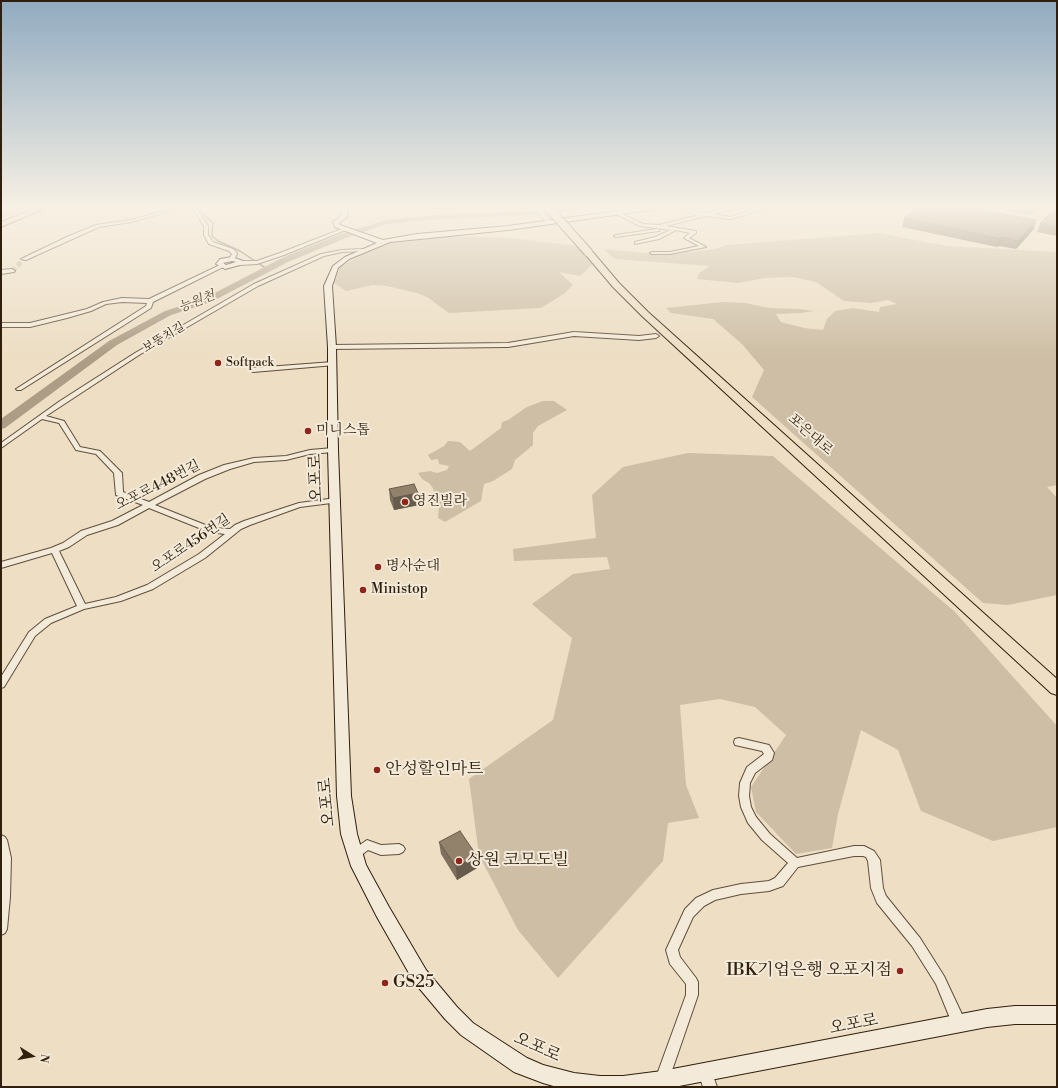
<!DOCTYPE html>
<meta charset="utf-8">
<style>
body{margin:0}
#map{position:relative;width:1058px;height:1088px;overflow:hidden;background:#eddec4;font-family:"Libre Bodoni",serif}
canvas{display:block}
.frame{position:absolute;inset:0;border:2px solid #301f0d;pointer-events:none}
.north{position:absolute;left:12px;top:1036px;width:40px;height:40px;-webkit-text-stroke:3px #f3ead9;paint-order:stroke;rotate:101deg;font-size:11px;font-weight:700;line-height:16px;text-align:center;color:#301f0d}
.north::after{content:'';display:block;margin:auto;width:14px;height:18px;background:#301f0d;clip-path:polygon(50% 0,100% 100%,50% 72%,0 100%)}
</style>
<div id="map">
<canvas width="1058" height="1088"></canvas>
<div class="frame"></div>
<div class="north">N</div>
</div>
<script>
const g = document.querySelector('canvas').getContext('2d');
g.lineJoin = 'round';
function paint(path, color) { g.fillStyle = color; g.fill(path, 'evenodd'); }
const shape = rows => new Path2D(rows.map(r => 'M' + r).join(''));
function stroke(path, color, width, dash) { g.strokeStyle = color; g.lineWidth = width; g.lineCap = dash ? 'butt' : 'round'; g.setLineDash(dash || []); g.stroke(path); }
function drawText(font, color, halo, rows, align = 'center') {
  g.font = font + ' "Libre Bodoni","Noto Serif KR",serif'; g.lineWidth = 4; g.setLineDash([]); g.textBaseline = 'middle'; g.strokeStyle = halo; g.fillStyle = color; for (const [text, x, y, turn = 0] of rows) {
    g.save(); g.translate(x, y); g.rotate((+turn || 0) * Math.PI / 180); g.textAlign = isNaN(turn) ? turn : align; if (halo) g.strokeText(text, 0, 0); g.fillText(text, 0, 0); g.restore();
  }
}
paint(shape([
 [1,206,32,206,1,219],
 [879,233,947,246,1057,252,1057,485,1047,487,1057,498,1057,595,1008,605,983,603,752,397,764,370,742,344,713,319,671,313,666,308,723,302,745,303,770,308,799,309,814,311,801,313,776,314,781,322,804,328,823,330,827,319,835,311,853,308,879,312,880,307,897,304,888,300,871,303,844,301,816,282,793,277,765,278,738,283,697,279,699,273,710,266,615,259,603,249,665,255,716,249,727,245],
 [441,236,511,238,577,246,593,264,580,276,559,272,573,285,565,293,541,308,449,313,427,297,417,293,387,286,373,285,346,291,334,283,340,267,355,258,389,243],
 [543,401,554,401,567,410,538,426,533,433,533,445,515,460,512,469,493,481,484,484,481,501,445,522,438,518,439,506,436,500,433,488,429,483,422,479,418,473,430,471,437,473,447,470,449,466,439,464,438,459,431,460,428,455,444,446,448,441,460,442,470,451,501,428,502,422,508,420,527,407],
 [688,453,773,456,955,612,1057,726,1057,827,993,841,921,811,898,750,861,730,838,814,832,848,796,854,756,812,751,787,786,735,755,707,720,699,680,705,686,785,699,818,668,823,663,861,558,978,518,930,479,855,469,779,553,720,572,638,532,604,573,574,610,569,607,557,514,561,513,549,596,538,592,495,623,467]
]), '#cdbea5');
stroke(shape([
 [197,206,198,209,213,223,212,236,218,241,240,251,267,269]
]), '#7b6b56', 1.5);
paint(shape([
 [583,206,608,206,604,208,529,215,437,219,387,224,346,238,288,262,211,302,171,315,117,345,5,428,1,429,1,419,109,341,165,311,205,298,282,258,340,234,386,220,437,215,529,211,583,206]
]), '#ad9d86');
stroke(shape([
 [12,271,24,259]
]), '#c7b89f', 5, [5, 2.5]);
const street = shape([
 [183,206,189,206,131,222,99,227,26,260,21,259,69,236,96,225,131,220,183,206],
 [191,206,195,206,208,226,208,235,213,242,233,249,237,253,237,254,234,260,229,259,232,254,229,251,209,244,204,235,204,226,191,206],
 [533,206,537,206,551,221,551,223,547,223,533,206],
 [677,206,682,206,696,212,706,213,738,206,744,206,744,207,713,214,730,217,759,208,763,206,768,206,763,210,730,219,706,216,666,226,696,231,696,233,689,238,706,247,670,254,652,254,650,253,652,252,670,252,699,246,684,238,690,233,676,230,659,239,635,244,635,242,655,237,671,230,640,226,614,213,618,212,643,224,659,225,699,215,693,214,677,206],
 [344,228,348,229,284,255,257,264,240,265,237,263,240,261,257,261,280,253,344,228],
 [657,229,659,229,659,231,616,237,614,236,616,235,657,229],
 [363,249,365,250,365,251,342,252,324,256,258,286,139,355,46,416,64,421,80,447,100,451,122,473,123,492,149,502,199,475,224,465,254,458,286,456,310,450,333,448,337,450,333,452,310,454,286,460,254,462,230,469,205,479,155,505,213,528,230,529,235,525,244,521,299,503,336,498,340,500,339,502,300,507,250,525,241,529,205,558,153,589,121,601,84,609,51,623,35,636,4,687,1,688,1,677,29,632,45,619,77,606,52,553,1,568,1,562,51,548,63,543,81,531,112,521,143,505,116,495,114,473,96,454,76,450,59,423,42,419,1,448,1,443,60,401,135,353,254,284,321,254,342,250,363,249],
 [149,508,209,532,225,534,199,554,147,585,116,597,85,604,59,551,69,547,87,535,118,525,149,508],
 [220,265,225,266,153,302,151,308,21,390,17,390,16,389,146,306,147,303,122,302,106,304,91,311,67,318,30,327,1,327,1,323,30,323,87,309,103,302,122,298,149,299,220,265],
 [12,269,15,271,14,272,1,274,1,270,12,269],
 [574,332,639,336,656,334,659,336,656,338,639,340,574,336,508,347,332,349,329,347,332,345,508,343,574,332],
 [333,362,335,363,335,365,253,372,250,370,253,368,333,362],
 [739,738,769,745,774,753,772,760,755,773,750,783,749,796,751,807,756,817,770,834,797,858,854,846,864,846,874,851,880,860,883,888,886,896,920,938,944,976,966,1023,964,1028,959,1030,954,1028,936,984,912,946,877,903,871,888,868,861,866,857,863,856,854,856,798,867,783,886,769,891,741,894,715,900,704,906,693,917,678,950,680,957,696,978,698,982,698,995,667,1085,662,1087,657,1085,655,1080,686,995,686,984,670,964,666,950,685,909,696,898,713,890,741,884,769,881,775,878,788,863,762,840,748,823,741,807,739,796,740,783,747,767,764,754,762,751,735,745,734,742,735,739,739,738],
 [1,835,5,837,7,840,11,858,10,897,7,929,5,933,1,935,1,835],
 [367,840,381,845,399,844,403,846,405,849,403,852,399,854,381,855,368,850,359,857,355,859,351,857,349,854,351,851,367,840],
 [705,1065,710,1067,717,1087,703,1087,698,1072,700,1067,705,1065]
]);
const secondary = shape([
 [342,206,348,206,347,217,339,223,340,225,383,240,417,234,508,226,654,206,667,206,664,208,508,230,390,242,349,259,338,268,332,286,336,347,338,450,351,796,357,834,366,865,389,907,426,970,457,1007,473,1023,527,1058,543,1065,574,1073,600,1076,623,1076,662,1071,987,1009,1015,1006,1057,1006,1057,1024,1015,1024,987,1027,674,1087,557,1087,543,1083,514,1072,461,1035,445,1019,414,982,377,917,351,866,341,834,337,796,328,450,328,347,324,286,333,266,345,257,377,243,335,227,333,222,341,216,342,206],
 [232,257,243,261,240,265,225,269,216,264,220,259,232,257],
 [232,261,236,262,226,265,223,263,232,261]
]);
const highway = shape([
 [41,206,51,206,1,227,1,222,41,206],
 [588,249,591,250,619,283,648,312,1057,679,1057,695,1051,693,642,316,613,287,585,254,584,252,588,249]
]);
stroke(street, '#5f4f3b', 2);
stroke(secondary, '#301f0d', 2);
stroke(highway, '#301f0d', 2);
paint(street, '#f3ead9');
paint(secondary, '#f3ead9');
paint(highway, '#eddec4');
const highwayBridge = shape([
 [547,206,588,252]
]);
stroke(highwayBridge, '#301f0d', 10, []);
stroke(highwayBridge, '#eddec4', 8);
paint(shape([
 [982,206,1039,206,1031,215],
 [1057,206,1057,236,1037,232,1040,224],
 [904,218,1036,220,1034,229,1016,249,999,246,997,247,902,227],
 [389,489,418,493,419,505,394,510,390,500],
 [439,842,477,856,477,868,457,880,441,854]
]), '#7e705d');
paint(shape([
 [1034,206,1039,206,1031,215,1033,207],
 [1036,220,1034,229,1016,249,1018,241],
 [1001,237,999,246,997,247,1000,239],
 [418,493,419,505,394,510,393,498],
 [477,856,477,868,457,880,456,867]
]), '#665b4c');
const building = shape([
 [919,206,962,206,1036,220,1018,241,1001,237,1000,239,904,218,919,206],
 [1057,206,1057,227,1040,224,1057,206],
 [414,484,418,493,393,498,389,489,414,484],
 [460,831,477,856,456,867,439,842,460,831]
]);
paint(building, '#92826c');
stroke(building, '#665b4c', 1);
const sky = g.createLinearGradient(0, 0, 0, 358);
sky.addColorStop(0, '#90abc1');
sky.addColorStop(0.58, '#f7f0e4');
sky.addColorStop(1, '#f7f0e400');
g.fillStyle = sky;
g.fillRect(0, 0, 1058, 358);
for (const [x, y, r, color] of [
 [218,363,4,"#8f2418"],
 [308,431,4,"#8f2418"],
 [405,502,4,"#8f2418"],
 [378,567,4,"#8f2418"],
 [363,590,4,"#8f2418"],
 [377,770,4,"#8f2418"],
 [459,861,4,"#8f2418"],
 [900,971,4,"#8f2418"],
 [385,983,4,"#8f2418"]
]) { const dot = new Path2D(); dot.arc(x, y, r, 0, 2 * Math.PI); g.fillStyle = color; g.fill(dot); stroke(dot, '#f3ead9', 1.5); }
drawText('12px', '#301f0d', '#f3ead9', [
 ["보뚱치길",164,338,-31]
]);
drawText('12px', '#301f0d', '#f3ead9', [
 ["Softpack",226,363]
], 'left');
drawText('italic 13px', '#5c4b37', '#f3ead9', [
 ["능원천",197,302,-21]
]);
drawText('14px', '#301f0d', '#f3ead9', [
 ["미니스톱",316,431],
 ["영진빌라",413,502],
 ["명사순대",386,567],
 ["Ministop",371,590]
], 'left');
drawText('14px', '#301f0d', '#f3ead9', [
 ["포은대로",810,435,41],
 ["오포로448번길",158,486,-27],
 ["오포로456번길",191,544,-34]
]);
drawText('17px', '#301f0d', '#f3ead9', [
 ["오포로",317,478,-92],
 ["오포로",328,802,-95],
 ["오포로",854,1025,-11],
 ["오포로",537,1048,24]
]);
drawText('17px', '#301f0d', '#f3ead9', [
 ["안성할인마트",385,770],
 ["상원 코모도빌",467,861],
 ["IBK기업은행 오포지점",892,971,"right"],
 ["GS25",393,983]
], 'left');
</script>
